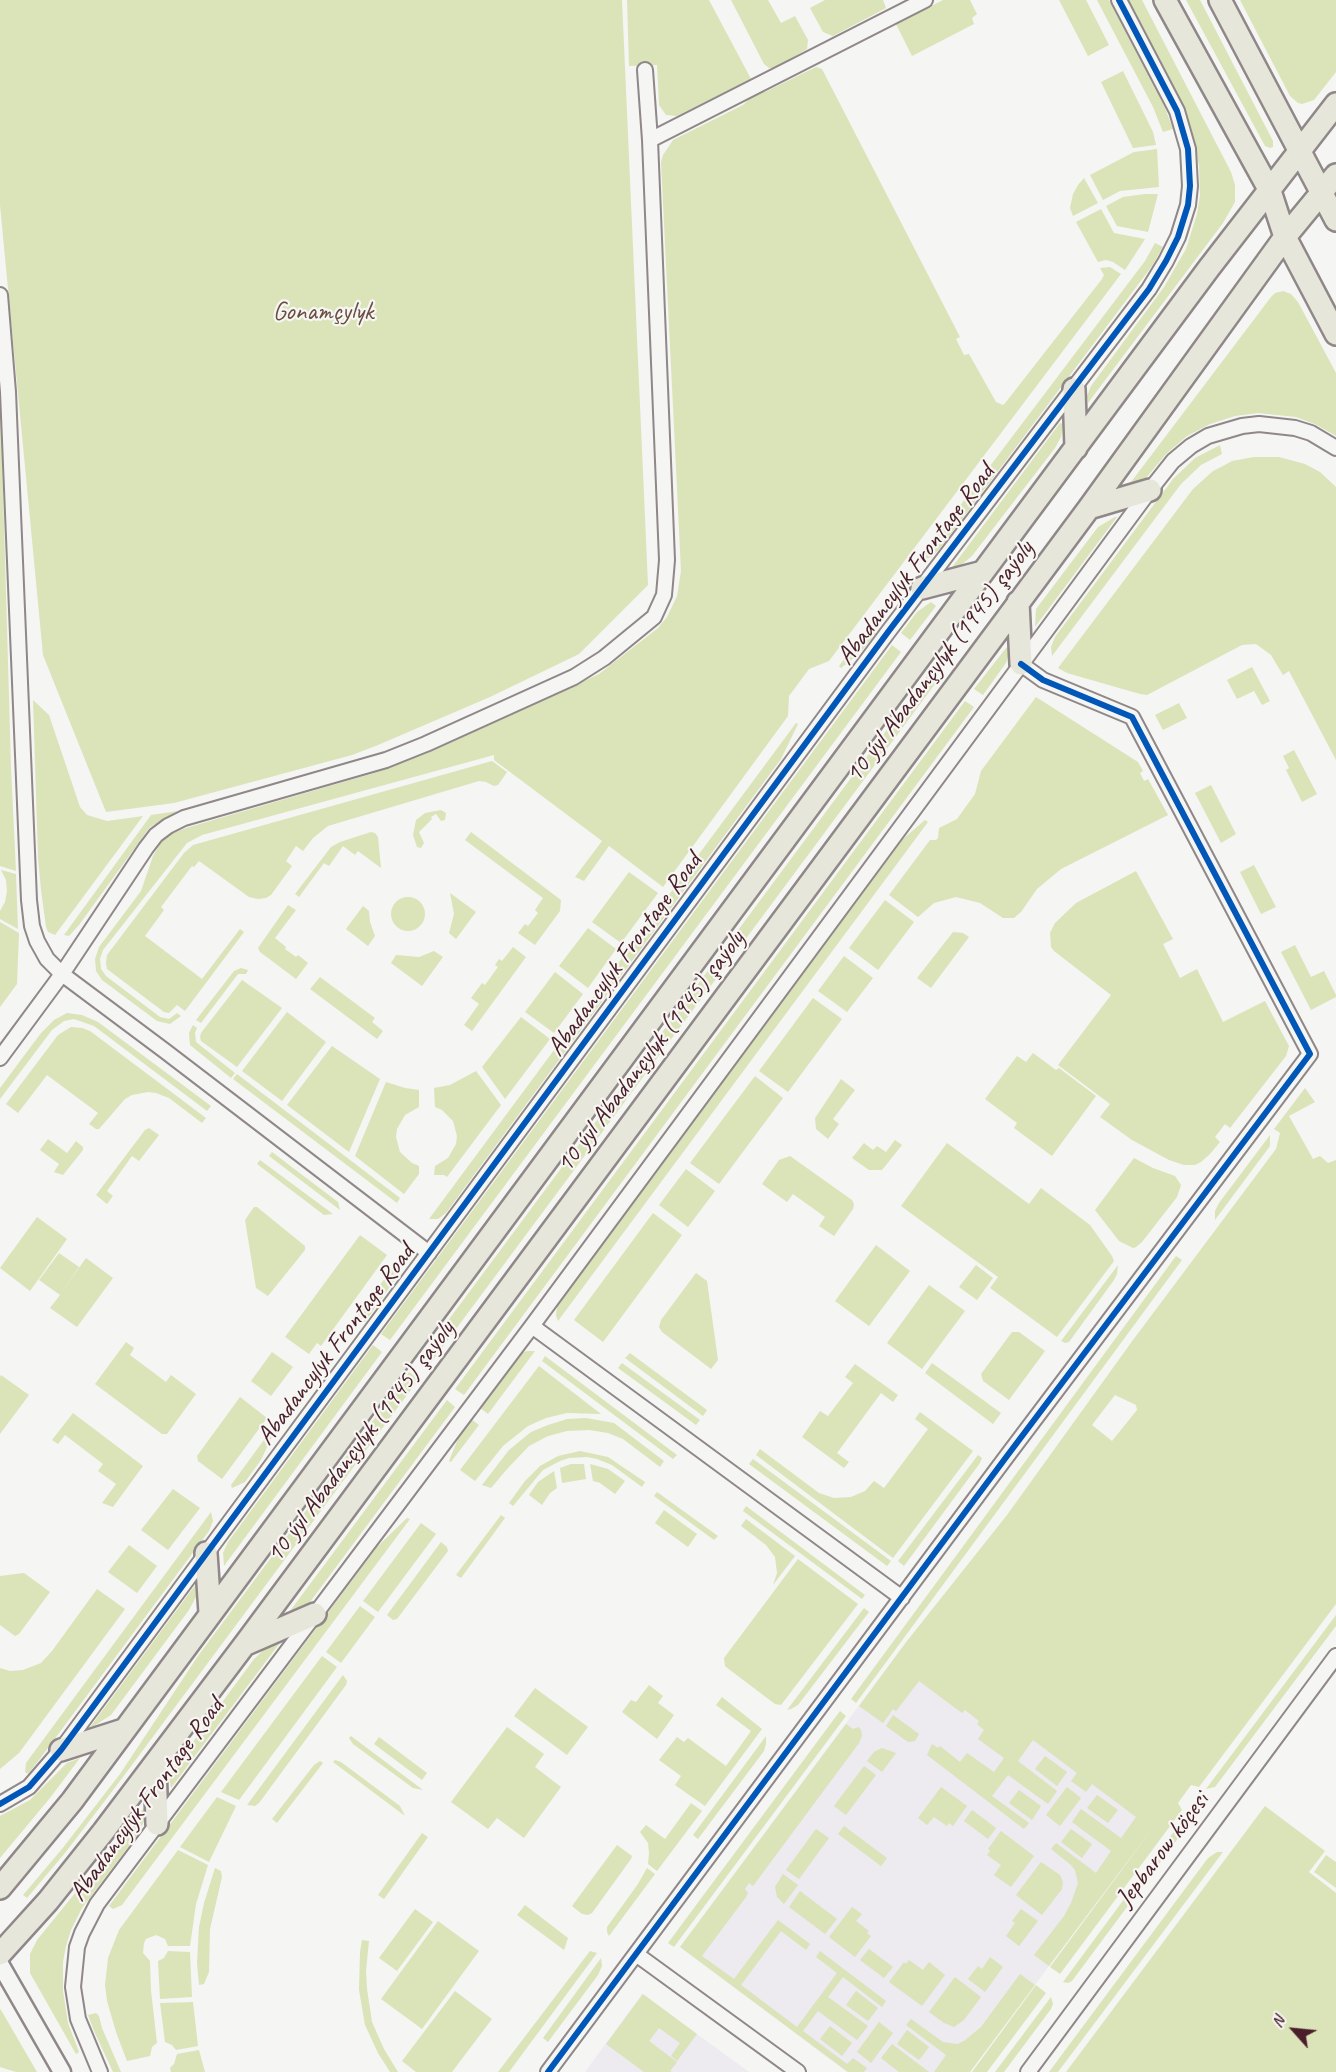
<!DOCTYPE html>
<meta charset="utf-8">
<style>
body{margin:0}
#map{position:relative;width:1336px;height:2072px;overflow:hidden;background:#f5f5f3;font-family:Caveat,sans-serif}
canvas{display:block}
.north{position:absolute;left:1264px;top:2000px;width:60px;height:60px;-webkit-text-stroke:4px #f6f6f2;paint-order:stroke;rotate:297deg;font-size:16px;font-weight:700;line-height:24px;text-align:center;color:#4a1f2b}
.north::after{content:'';display:block;margin:auto;width:21px;height:27px;background:#4a1f2b;clip-path:polygon(50% 0,100% 100%,50% 72%,0 100%)}
</style>
<div id="map">
<canvas width="1336" height="2072"></canvas>
<div class="north">N</div>
</div>
<script>
const g = document.querySelector('canvas').getContext('2d');
g.lineJoin = 'round';
function paint(path, color) { g.fillStyle = color; g.fill(path, 'evenodd'); }
const shape = rows => new Path2D(rows.map(r => 'M' + r).join(''));
function stroke(path, color, width, dash) { g.strokeStyle = color; g.lineWidth = width; g.lineCap = dash ? 'butt' : 'round'; g.setLineDash(dash || []); g.stroke(path); }
function drawText(font, color, halo, rows, align = 'center') {
  g.font = font + ' Caveat,sans-serif'; g.lineWidth = 4.5; g.setLineDash([]); g.textBaseline = 'middle'; g.strokeStyle = halo; g.fillStyle = color; for (const [text, x, y, turn = 0] of rows) {
    g.save(); g.translate(x, y); g.rotate((+turn || 0) * Math.PI / 180); g.textAlign = isNaN(turn) ? turn : align; if (halo) g.strokeText(text, 0, 0); g.fillText(text, 0, 0); g.restore();
  }
}
paint(shape([
 [907,1641,1154,1825,970,2072,847,2072,680,1947],
 [642,1994,749,2072,585,2072]
]), '#edeaf0');
paint(shape([
 [0,0,622,0,648,585,579,654,490,697,378,745,352,755,174,803,106,812,43,655,0,205],
 [627,0,709,0,751,79,677,116,666,115,659,105,657,65,629,66],
 [731,0,768,0,781,23,795,16,808,40,807,49,775,68,769,68,764,64],
 [825,0,883,0,886,8,833,36,823,32,810,8],
 [943,0,970,0,977,14,972,18,974,24,912,56,896,24],
 [1059,0,1086,0,1109,45,1088,56],
 [1097,0,1109,0,1165,108,1173,129,1163,132,1153,107],
 [1128,0,1142,0,1231,172,1235,185,1235,202,1223,223,1088,403,1087,396,1091,386,1164,287,1186,249,1197,214,1200,195,1199,165,1183,107],
 [1186,0,1200,0,1273,141,1273,147,1270,148,1265,146],
 [1240,0,1336,0,1336,72,1314,100,1302,104,1298,103,1290,96],
 [816,67,822,69,960,337,956,339,964,355,969,354,996,402,1003,405,1006,402,1102,279,1104,275,1100,268,1110,267,1121,274,829,661,809,669,789,696,788,716,663,887,609,846,584,881,575,877,602,841,494,760,494,755,202,835,187,843,103,950,100,959,101,969,106,976,160,1017,169,1019,177,1013,181,1016,170,1024,157,1021,102,980,96,971,95,959,99,947,141,891,153,856,163,839,171,834,186,828,381,771,432,751,599,674,658,628,667,617,677,596,681,571,661,162,663,155,673,140,743,105,757,91,765,92],
 [1123,71,1153,132,1156,145,1133,148,1101,82],
 [1157,149,1159,187,1120,191,1103,200,1090,175,1134,152],
 [1084,178,1098,203,1073,216,1070,208,1073,194,1078,185],
 [1145,194,1158,194,1148,232,1117,226,1106,206,1123,197],
 [1101,209,1114,233,1145,239,1125,270,1113,262,1106,260,1098,262,1076,222],
 [1155,243,1163,247,1152,266,941,547,932,557,925,559,922,556,1145,261],
 [1283,291,1291,294,1298,302,1336,373,1336,436,1317,425,1296,417,1258,413,1235,416,1210,424,1187,436,1166,454,1146,478,1129,487,1128,486,1271,297,1275,293],
 [0,385,11,767,16,871,0,866],
 [1060,423,1063,424,1061,437,1055,448,972,556,960,566,950,570],
 [1220,445,1222,454,1201,465,1181,484,1052,656,1051,647,1055,637,1173,479,1195,458],
 [1254,457,1279,457,1305,464,1320,472,1336,487,1336,760,1289,671,1283,675,1271,655,1256,644,1242,645,1147,695,1140,694,1067,673,1058,668,1193,489,1213,471,1223,466,1232,461],
 [1115,517,1117,517,1035,627,1036,609,1098,527],
 [931,602,936,606,910,640,901,633,917,612],
 [868,627,876,633,860,653,841,668,839,666],
 [892,645,901,652,390,1340,381,1334],
 [1008,647,1010,650,1006,663,983,695,974,689,1006,648],
 [1252,667,1270,701,1262,705,1254,691,1237,699,1227,680],
 [929,673,938,680,427,1368,418,1361],
 [1036,697,1138,762,1143,771,1140,773,1144,781,1148,779,1168,815,1061,869,1037,889,1021,912,1014,918,1003,918,980,903,956,897,934,903,918,917,889,895,930,840,936,840,938,838,939,828,957,819,975,794,981,771],
 [33,700,49,715,80,807,87,815,107,821,143,816,55,935,48,932,46,927,41,890,38,857],
 [965,701,974,707,464,1395,455,1389],
 [1179,703,1187,718,1163,730,1155,715],
 [796,723,798,724,781,759,446,1213,438,1219,429,1219],
 [1294,750,1317,794,1302,802,1286,770,1289,768,1283,756],
 [492,761,507,772,498,785,494,786,486,782,479,781,328,826,313,838,303,851,296,846,286,861,292,866,271,895,266,898,258,899,249,897,199,861,194,867,192,866,161,907,164,910,145,936,202,979,240,929,244,932,185,1011,177,1005,169,1013,164,1012,107,969,106,963,107,955,184,853,193,845],
 [1211,785,1236,834,1221,843,1195,793],
 [441,810,446,813,445,820,441,821,436,814,431,817,432,819,419,832,424,843,421,848,417,847,413,835,416,820,425,813],
 [178,811,150,827,79,925,69,936,64,935,151,815],
 [925,820,928,822,558,1321,556,1316,557,1306,903,839],
 [371,832,375,833,378,837,381,868,358,851,355,855,343,846,329,866,324,863,299,897,295,894,331,847,340,842],
 [471,832,561,900,560,911,535,945,518,933,525,924,528,926,538,913,535,910,543,898,465,840],
 [1254,865,1276,907,1261,914,1240,872],
 [1,870,16,874,18,929,0,919,0,911,5,902,7,891,6,880],
 [1136,871,1173,939,1163,944,1180,978,1197,969,1223,1022,1265,1001,1289,1046,1286,1056,1230,1128,1225,1124,1215,1137,1220,1142,1210,1154,1201,1162,1195,1165,1184,1165,1169,1160,1132,1140,1100,1117,1110,1104,1058,1065,1111,995,1054,951,1051,947,1050,933,1055,923,1076,903],
 [629,872,658,893,621,943,592,922],
 [450,893,476,912,456,939,449,933,454,914],
 '391 914a17 17 0 1 1 34 0a17 17 0 1 1-34 0Z',
 [885,900,914,922,878,970,849,948],
 [288,905,296,910,275,938,286,947,285,949,296,957,298,955,308,963,296,979,260,952,258,948],
 [363,906,369,911,370,922,375,936,368,946,346,929],
 [0,922,19,933,17,984,0,1007],
 [588,928,616,949,588,988,559,966],
 [953,932,963,933,969,937,931,988,917,978],
 [1295,945,1311,977,1324,971,1336,995,1336,997,1311,1010,1281,952],
 [513,947,526,957,472,1031,464,1025,479,1004,471,998,482,983,485,985,498,967,495,965,499,959,502,961],
 [434,951,443,957,422,986,391,963,396,955,419,957],
 [844,956,873,978,847,1012,818,991],
 [241,968,248,970,246,974,238,974,201,1023,196,1020,234,971],
 [555,972,583,994,554,1033,525,1012],
 [320,977,375,1018,372,1022,383,1031,377,1039,310,989],
 [242,980,282,1008,237,1067,201,1041,200,1037,201,1033],
 [813,998,842,1019,788,1092,759,1071],
 [287,1012,326,1042,282,1101,242,1071],
 [67,1013,82,1015,98,1022,211,1106,207,1111,94,1026,74,1019,64,1021,52,1030,0,1099,0,1088,41,1033,54,1020],
 [521,1017,550,1039,505,1099,482,1067],
 [193,1025,197,1028,195,1033,196,1042,235,1073,231,1078,190,1045,189,1033],
 [71,1027,82,1028,90,1031,206,1118,202,1123,169,1098,156,1093,148,1092,132,1095,125,1099,99,1129,96,1129,89,1124,98,1113,47,1075,18,1113,6,1104,58,1035],
 [332,1046,380,1079,349,1152,287,1105],
 [1033,1053,1056,1070,1059,1068,1096,1096,1052,1156,1014,1128,1017,1123,985,1099,1017,1056,1026,1062],
 [476,1071,501,1105,447,1177,444,1175,434,1175,435,1166,448,1158,456,1144,457,1136,453,1121,442,1110,435,1107,434,1088,450,1085],
 [237,1074,400,1198,397,1203,233,1079],
 [755,1076,783,1098,719,1184,690,1163],
 [841,1079,855,1090,833,1119,839,1124,828,1139,816,1129,815,1118],
 [386,1082,405,1088,419,1090,419,1107,405,1115,397,1129,396,1137,400,1152,412,1163,419,1166,419,1174,404,1194,355,1156],
 [1305,1088,1315,1102,1289,1116,1313,1159,1320,1156,1328,1163,1336,1160,1336,1604,1199,1787,1191,1785,1178,1803,1182,1810,1060,1974,1050,1967,1155,1825,1049,1966,1034,1955,1064,1916,1071,1903,1078,1883,1075,1870,1071,1865,1051,1849,1056,1843,1096,1873,1111,1851,1072,1822,1081,1809,1121,1838,1136,1817,1092,1784,1086,1792,1071,1781,1077,1773,1033,1740,1018,1761,1057,1791,1048,1804,1008,1775,992,1796,1029,1823,1024,1829,927,1755,932,1744,938,1748,940,1746,960,1762,967,1753,994,1772,1004,1758,978,1739,984,1730,977,1724,979,1721,965,1710,962,1713,919,1681,896,1711,893,1709,883,1723,859,1706,907,1641,1007,1515,1133,1340,1276,1149,1280,1133,1274,1129],
 [1115,1395,1136,1405,1137,1410,1112,1441,1092,1425],
 [149,1128,159,1135,139,1161,132,1156,107,1191,113,1196,107,1204,96,1195,145,1130],
 [1270,1135,1270,1146,1215,1220,1215,1211,1219,1203],
 [48,1139,67,1153,76,1141,83,1147,83,1150,63,1175,54,1172,59,1164,40,1150],
 [895,1140,902,1145,882,1170,869,1170,852,1158,864,1143,873,1150,877,1146,886,1152],
 [947,1143,1029,1204,1041,1188,1090,1225,1112,1256,1114,1261,1057,1337,990,1288,998,1277,901,1206],
 [272,1152,338,1202,340,1210,269,1156],
 [790,1156,852,1200,854,1204,853,1209,834,1236,819,1226,825,1217,793,1194,787,1202,762,1184,779,1160],
 [1134,1158,1153,1168,1175,1176,1181,1185,1177,1197,1142,1242,1136,1247,1133,1248,1119,1241,1095,1210],
 [260,1160,333,1214,324,1215,257,1164],
 [686,1169,715,1191,688,1227,659,1205],
 [254,1207,257,1207,305,1246,305,1250,268,1296,256,1288,245,1220],
 [653,1213,682,1235,603,1342,574,1320],
 [37,1217,67,1239,30,1291,0,1268],
 [360,1235,387,1255,321,1346,317,1343,309,1354,285,1337],
 [876,1245,910,1271,869,1326,835,1301],
 [59,1253,79,1267,61,1293,86,1258,113,1278,77,1327,50,1308,60,1295,39,1280],
 [402,1255,404,1261,401,1271,365,1322,357,1316],
 [1176,1256,1182,1260,856,1703,851,1699],
 [976,1265,993,1278,977,1300,959,1287],
 [1118,1265,1117,1274,1114,1280,1069,1342,1065,1343,1061,1341],
 [696,1273,707,1281,718,1360,711,1369,662,1332,659,1327,661,1320],
 [929,1285,965,1311,922,1369,887,1343],
 [1012,1332,1019,1332,1045,1351,1009,1400,983,1381,981,1374],
 [126,1342,134,1348,130,1355,166,1382,171,1375,196,1394,167,1434,162,1434,95,1384],
 [373,1345,382,1352,224,1566,223,1553,228,1542],
 [527,1351,535,1351,488,1414,480,1408,521,1353],
 [272,1352,293,1367,271,1396,251,1381],
 [630,1353,707,1410,703,1416,625,1358],
 [545,1356,677,1455,673,1459,542,1361],
 [622,1363,700,1420,696,1425,618,1368],
 [932,1363,1001,1413,993,1424,925,1373],
 [855,1364,898,1395,893,1402,881,1393,837,1453,849,1462,844,1468,802,1437,820,1411,828,1416,853,1383,845,1377],
 [539,1366,601,1414,567,1413,546,1418,528,1426,503,1446,475,1481,460,1470],
 [409,1372,419,1379,123,1777,65,1853,27,1898,23,1895,62,1849,120,1774,198,1656],
 [1,1375,29,1395,0,1434,0,1377],
 [240,1397,267,1418,222,1479,198,1461,197,1456],
 [447,1400,455,1407,307,1606,288,1617,287,1615],
 [920,1412,973,1451,893,1558,756,1455,760,1449,819,1493,834,1498,851,1497,865,1491,874,1481,884,1488,928,1429,915,1419],
 [73,1413,143,1466,113,1507,102,1503,116,1484,98,1471,103,1464,65,1435,58,1444,52,1440],
 [586,1418,614,1423,664,1461,660,1467,623,1439,608,1433,589,1430,567,1431,548,1436,529,1446,508,1468,491,1488,482,1485,509,1450,531,1432,548,1425,567,1419],
 [471,1419,479,1425,451,1462,449,1461,458,1439],
 [277,1422,278,1424,261,1460,245,1482,232,1488,231,1485],
 [580,1451,608,1457,645,1482,642,1487,612,1465,597,1459,587,1457,569,1458,560,1461,543,1470,513,1506,509,1503,525,1481,540,1466,558,1456],
 [978,1455,982,1458,980,1463,904,1566,898,1561],
 [753,1459,891,1561,887,1566,749,1464],
 [571,1464,584,1464,586,1479,562,1483,560,1468],
 [590,1464,608,1469,625,1481,615,1494,600,1483,593,1481],
 [554,1471,557,1488,550,1493,542,1505,529,1495,538,1482],
 [173,1489,200,1508,168,1550,141,1530],
 [657,1492,718,1536,714,1540,654,1496],
 [746,1506,865,1595,862,1599,743,1511],
 [664,1510,697,1534,688,1547,655,1523],
 [211,1512,213,1521,209,1531,39,1760,28,1774,25,1772,26,1763],
 [501,1515,505,1518,461,1578,456,1575],
 [407,1518,410,1519,122,1905,113,1909,109,1906,377,1547],
 [746,1519,795,1556,773,1585,777,1573,775,1557,766,1545,741,1526],
 [421,1523,436,1534,378,1612,363,1601],
 [441,1542,447,1547,448,1551,397,1619,393,1620,387,1615],
 [129,1545,157,1566,137,1593,108,1572],
 [798,1559,858,1604,781,1705,775,1704,730,1670,725,1666,724,1658],
 [24,1573,50,1592,19,1634,15,1636,0,1625,0,1576],
 [196,1584,196,1597,189,1610,111,1715,88,1730],
 [97,1589,125,1609,19,1753,0,1769,0,1668,10,1671,23,1670,41,1663,52,1651],
 [360,1606,375,1617,341,1663,326,1652],
 [864,1608,869,1612,798,1705,791,1709,787,1710],
 [1336,1615,1336,1626,1215,1787,1206,1789],
 [277,1643,279,1644,171,1788,169,1778,173,1769,254,1659,267,1647],
 [322,1656,337,1667,239,1800,221,1792],
 [343,1675,347,1681,346,1685,259,1803,255,1806,247,1805],
 [649,1685,663,1696,658,1703,674,1715,657,1739,622,1712,631,1700,636,1702],
 [535,1688,588,1727,567,1755,514,1716],
 [722,1697,762,1729,705,1806,675,1785,681,1776,659,1760,677,1737,684,1742,688,1738,726,1766,751,1731,716,1705],
 [840,1711,846,1716,674,1947,668,1943],
 [893,1715,919,1734,915,1741,909,1742,905,1740,886,1726],
 [846,1724,853,1729,859,1727,861,1730,862,1736,859,1743,753,1886,749,1883,745,1889,748,1893,746,1897,702,1956,734,1979,778,1920,810,1944,806,1950,781,1931,741,1985,797,2027,837,1973,816,1957,820,1951,886,2001,882,2007,843,1977,828,1997,868,2026,857,2040,818,2011,803,2031,847,2064,853,2058,867,2068,864,2072,848,2072,680,1947],
 [507,1727,544,1754,535,1767,561,1787,524,1838,497,1818,488,1829,451,1802],
 [351,1736,423,1790,413,1788,353,1744,349,1738],
 [766,1736,766,1744,764,1751,698,1839,693,1835],
 [379,1737,427,1773,422,1780,374,1744],
 [882,1748,896,1753,882,1772,867,1761,874,1752],
 [1045,1756,1067,1772,1057,1786,1035,1769],
 [80,1758,50,1798,0,1858,0,1816,30,1800,67,1763],
 [335,1760,341,1762,400,1806,405,1816,333,1762],
 [320,1761,323,1763,277,1823,272,1819,314,1765],
 [864,1766,876,1775,846,1815,834,1806],
 [941,1787,967,1806,953,1826,949,1823,947,1826,934,1817,927,1825,918,1818],
 [1067,1787,1081,1798,1060,1826,1046,1815],
 [1019,1790,1041,1806,1032,1820,1009,1803],
 [1097,1795,1118,1810,1108,1823,1087,1808],
 [217,1797,236,1806,209,1862,180,1847],
 [691,1803,702,1811,657,1871,648,1864,649,1853,648,1843,640,1832,646,1825,665,1839],
 [1265,1806,1325,1851,1309,1872,1336,1893,1336,2072,1066,2072],
 [144,1808,144,1821,138,1834,82,1908,71,1930,66,1946,63,1962,63,1991,68,2023,79,2052,76,2054,30,1973,30,1954,37,1940],
 [972,1810,996,1828,988,1839,964,1821],
 [1186,1815,1185,1826,1179,1837,1072,1981,1068,1983,1063,1982],
 [844,1826,887,1858,881,1866,838,1834],
 [816,1829,829,1838,799,1879,786,1870],
 [1071,1829,1092,1844,1082,1858,1061,1842],
 [1001,1831,1034,1856,1011,1887,994,1875,1001,1865,987,1855,990,1851,988,1849],
 [422,1833,428,1837,384,1899,378,1895],
 [617,1845,632,1856,631,1859,592,1913,588,1915,582,1914,572,1906],
 [178,1850,208,1865,196,1904,190,1946,168,1946,165,1939,156,1935,146,1939,144,1943,143,1953,150,1961,151,1991,157,2043,152,2047,150,2056,127,2061,116,2032,107,2001,105,1985,108,1958,119,1930],
 [1217,1852,1223,1852,1058,2072,1049,2072,1208,1858],
 [1326,1855,1336,1862,1336,1888,1314,1872],
 [1041,1862,1060,1875,1063,1882,1062,1889,1042,1915,1016,1895],
 [215,1868,221,1871,222,1877,210,1929,209,1972,204,1984,199,1985,197,1963,199,1927,204,1903],
 [647,1868,655,1874,609,1936,607,1932,607,1927,638,1884],
 [783,1874,798,1885,784,1904,777,1897,775,1887],
 [800,1891,837,1919,825,1934,789,1907],
 [525,1905,568,1938,564,1950,517,1915],
 [852,1907,862,1914,856,1921,869,1931,867,1933,871,1936,855,1957,829,1937],
 [415,1909,433,1922,397,1971,379,1958],
 [1021,1909,1038,1921,1019,1946,1006,1936,1015,1923,1012,1921],
 [438,1921,479,1951,422,2029,381,1999],
 [362,1940,369,1941,366,1971,367,1989,372,2022,384,2049,398,2072,390,2072,378,2053,365,2025,359,1990,360,1952],
 [869,1949,893,1967,884,1978,860,1960],
 [168,1951,190,1952,192,1997,160,1999,158,1961,164,1958],
 [590,1951,597,1953,509,2072,498,2072],
 [990,1957,1003,1967,985,1992,968,1979,978,1966,982,1969],
 [601,1958,602,1966,598,1975,548,2042,543,2038],
 [909,1960,923,1970,929,1962,945,1975,922,2006,889,1982,904,1962,906,1964],
 [1020,1974,1035,1985,970,2072,934,2072,946,2055,906,2025,911,2019,943,2042,957,2044,964,2041,981,2027],
 [955,1977,981,1997,964,2020,954,2027,944,2023,929,2012],
 [1036,1985,1046,1993,987,2072,972,2072],
 [455,1991,492,2019,452,2072,416,2072,402,2061],
 [856,1991,878,2008,868,2021,846,2005],
 [643,1994,697,2034,677,2061,671,2056,680,2043,659,2028,649,2041,677,2062,670,2071,672,2072,644,2072,606,2044],
 [1051,1997,1053,2004,1051,2009,1004,2072,995,2072],
 [193,2002,198,2046,176,2050,172,2045,165,2042,160,2003],
 [0,2009,1,2010,37,2072,16,2072,0,2067],
 [96,2013,99,2016,102,2028,121,2072,113,2072,94,2031,88,2015],
 [879,2022,893,2033,871,2063,857,2052],
 [830,2026,852,2043,842,2056,820,2039],
 [907,2030,929,2047,919,2060,897,2044],
 [892,2044,929,2072,899,2072,881,2058],
 [199,2050,205,2072,171,2072,170,2068,174,2064,177,2054]
]), '#dbe3b9');
const minor = shape([
 [645,70,650,140],
 [0,295,8,392,29,900,32,926,37,941,47,959,62,974,165,1051,429,1253],
 [0,1058,62,974,146,848,156,835,168,826,184,818,386,760,426,744,574,677,604,658,654,617,664,595,667,560,650,140,925,0],
 [532,1326,902,1598],
 [0,1804,29,1787,61,1750,888,632,1149,289,1166,261,1178,237,1188,205,1190,186,1188,149,1177,111,1119,0],
 [636,1954,798,2072],
 [100,2072,78,2019,73,1987,77,1947,82,1933,97,1904,532,1326,1150,490,1173,461,1191,446,1208,436,1242,426,1259,424,1295,428,1311,433,1336,448],
 [548,2072,1007,1456,1310,1054,1132,717,1043,680,1021,664],
 [1028,2072,1336,1656]
]);
const tertiary = shape([
 [0,1964,62,2072]
]);
const primary = shape([
 [1165,0,1270,191,1285,237,1336,334],
 [1220,0,1336,220],
 [1074,389,1076,448],
 [1089,508,1150,490],
 [922,588,983,572],
 [1018,602,1021,664],
 [206,1553,210,1613],
 [246,1644,315,1614],
 [61,1750,123,1730],
 [155,1764,157,1824],
 [0,1888,72,1801,983,572,1209,268,1336,104],
 [0,1954,48,1901,103,1832,245,1644,1089,508,1285,237,1336,175]
]);
stroke(minor, '#8f8788', 18);
stroke(tertiary, '#8f8788', 21);
stroke(primary, '#8f8788', 26);
stroke(minor, '#f5f5f3', 14);
stroke(tertiary, '#f5f5f3', 16);
stroke(primary, '#e7e6da', 21);
stroke(shape([
 [0,1804,29,1787,61,1750,888,632,1149,289,1166,261,1178,237,1188,205,1190,186,1188,149,1177,111,1119,0],
 [548,2072,1007,1456,1310,1054,1132,717,1043,680,1021,664]
]), '#0057b8', 6);
drawText('26px', '#694c42', '#f6f6f2', [
 ["Gonamçylyk",323,312]
]);
drawText('26px', '#4a1f2b', '#f6f6f2', [
 ["Abadancylyk Frontage Road",916,565,-53],
 ["10 ýyl Abadançylyk (1945) şaýoly",940,662,-53],
 ["Abadancylyk Frontage Road",625,955,-54],
 ["10 ýyl Abadançylyk (1945) şaýoly",651,1052,-53],
 ["Abadancylyk Frontage Road",336,1345,-53],
 ["10 ýyl Abadançylyk (1945) şaýoly",361,1442,-53],
 ["Abadancylyk Frontage Road",147,1800,-54],
 ["Jepbarow köçesi",1163,1850,-53]
]);
</script>
